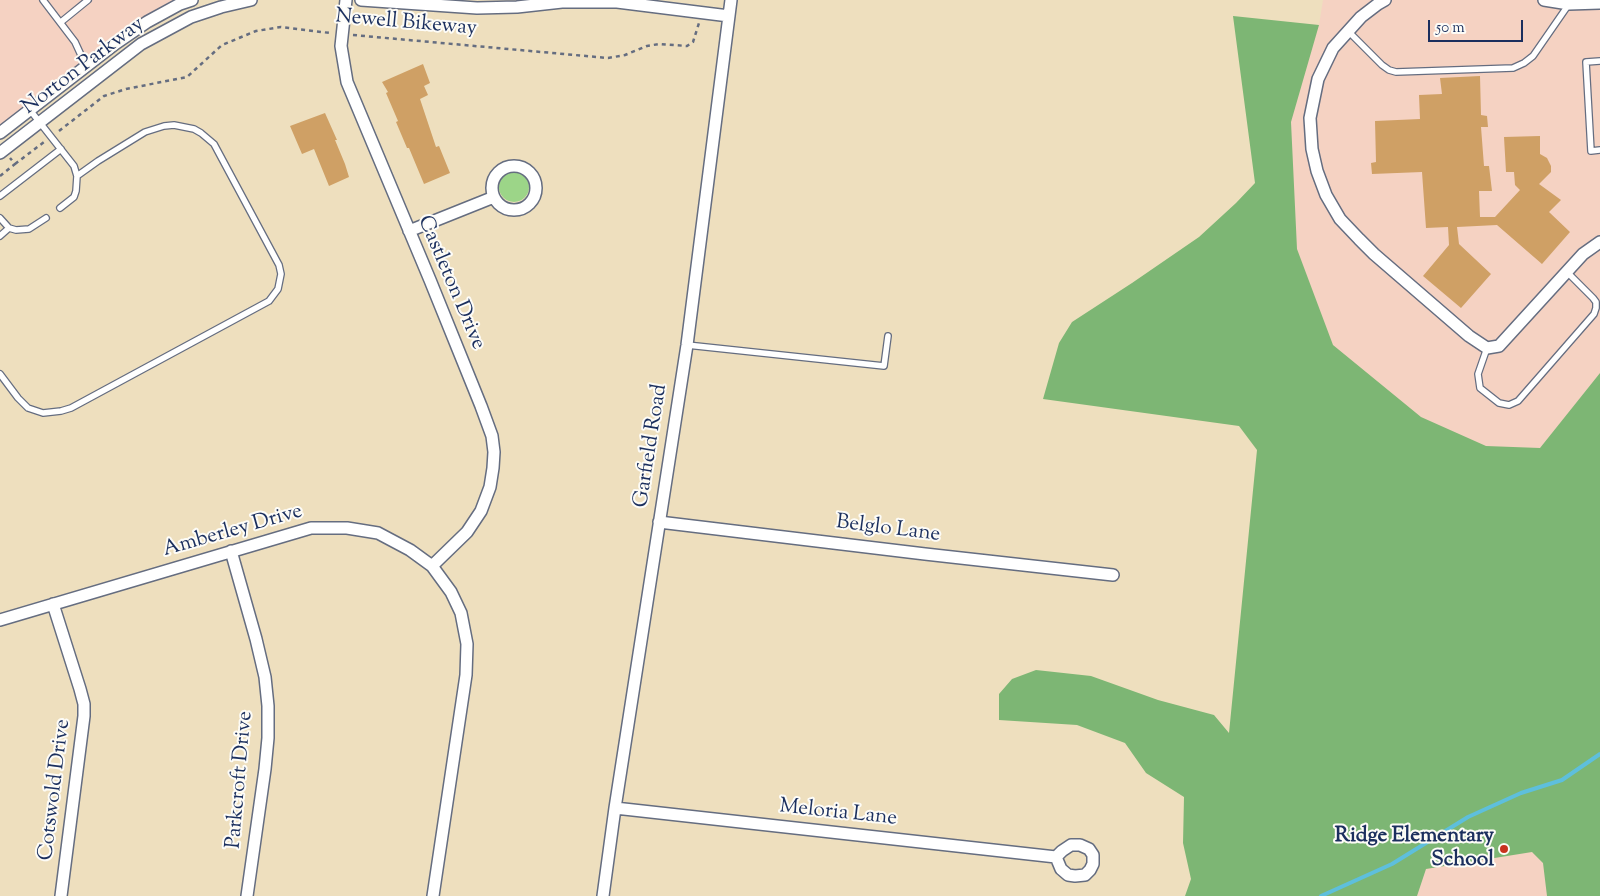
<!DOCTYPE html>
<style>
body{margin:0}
#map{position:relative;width:1600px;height:896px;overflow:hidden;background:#eedfbe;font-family:"Sorts Mill Goudy",serif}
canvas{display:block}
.scale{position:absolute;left:1428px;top:20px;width:95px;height:22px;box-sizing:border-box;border:2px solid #1b2f5e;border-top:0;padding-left:6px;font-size:15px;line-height:18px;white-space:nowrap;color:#1b2f5e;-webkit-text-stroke:4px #fdfcf7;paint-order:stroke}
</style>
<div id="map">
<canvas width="1600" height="896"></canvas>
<div class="scale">50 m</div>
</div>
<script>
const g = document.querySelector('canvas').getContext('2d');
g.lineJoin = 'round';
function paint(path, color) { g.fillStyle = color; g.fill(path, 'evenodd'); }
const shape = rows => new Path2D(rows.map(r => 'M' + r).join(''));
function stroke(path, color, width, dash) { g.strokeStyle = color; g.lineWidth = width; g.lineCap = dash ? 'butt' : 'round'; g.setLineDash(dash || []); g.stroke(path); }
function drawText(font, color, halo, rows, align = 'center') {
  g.font = font + ' "Sorts Mill Goudy",serif'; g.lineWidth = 4; g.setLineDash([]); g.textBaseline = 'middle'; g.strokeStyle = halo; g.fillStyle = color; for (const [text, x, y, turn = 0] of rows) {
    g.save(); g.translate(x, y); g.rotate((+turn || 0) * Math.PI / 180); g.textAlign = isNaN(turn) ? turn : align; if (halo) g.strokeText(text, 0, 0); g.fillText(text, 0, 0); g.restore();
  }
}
paint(shape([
 [0,0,185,0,0,128],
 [1323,0,1600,0,1600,666,1257,450,1274,21,1319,25],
 [1600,817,1600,896,1213,896]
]), '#f5d2c2');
paint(shape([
 '499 187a15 15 0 1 1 30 0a15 15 0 1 1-30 0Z'
]), '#9cd588');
paint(shape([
 [1233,16,1319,25,1291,122,1297,249,1333,345,1421,417,1486,446,1540,448,1600,373,1600,896,1547,896,1543,863,1532,852,1426,869,1417,896,1185,896,1191,879,1183,843,1184,797,1146,773,1125,743,1077,725,999,720,999,694,1012,679,1036,670,1091,676,1158,700,1214,715,1229,733,1257,450,1239,426,1043,399,1059,343,1072,322,1132,283,1199,237,1236,203,1255,183]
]), '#7db674');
stroke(shape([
 [1321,896,1392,864,1468,817,1521,793,1562,780,1600,754]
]), '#5ebfdc', 4);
paint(shape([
 [423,64,430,83,424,86,428,95,420,99,436,147,439,146,450,173,424,184,409,148,407,148,396,122,398,121,386,93,388,92,382,82],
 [1480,76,1481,115,1487,116,1488,127,1481,127,1484,166,1489,166,1492,191,1479,191,1480,217,1495,217,1520,190,1515,185,1514,172,1506,172,1504,137,1540,136,1540,154,1547,158,1551,166,1551,172,1539,184,1561,200,1549,212,1570,232,1542,264,1497,225,1457,227,1459,244,1491,274,1461,308,1423,276,1449,245,1448,227,1426,228,1422,172,1372,174,1371,163,1376,162,1375,121,1420,119,1419,95,1442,94,1440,78],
 [325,113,337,140,335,140,345,164,349,177,329,186,314,149,302,154,290,126]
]), '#cfa065');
const lane = shape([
 [43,0,75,42,86,66],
 [61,22,88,0],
 [1348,31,1382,65,1389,70,1396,72,1513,68,1524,63,1533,56,1569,4],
 [1600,61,1586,62,1591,151,1600,150],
 [30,110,74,166,77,176,76,191,74,197,60,208],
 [0,196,61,149],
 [0,218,9,228,16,230,29,229,46,218],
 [0,236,9,228],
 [687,345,884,366,888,336],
 [1487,348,1478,374,1480,388,1499,403,1509,405,1518,401,1594,314,1596,308,1596,302,1593,298,1567,272],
 [0,374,18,398,28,408,43,413,61,411,71,408,269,301,278,289,281,274,279,265,214,144,201,133,194,129,174,125,164,126,145,132,98,161,77,176]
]);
const street = shape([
 [346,0,341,46,347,82,430,280,481,406,492,436,494,452,493,468,490,487,481,511,467,532,432,566],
 [361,0,477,8,517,7,562,2,617,2,729,16],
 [1385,0,1378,4,1361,17,1333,48,1318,79,1310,118,1312,149,1317,171,1326,195,1340,219,1359,239,1374,254,1469,336,1487,348,1499,346,1583,254,1600,242],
 [1544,0,1569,4,1600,3],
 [0,133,115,44,147,22,180,4,192,0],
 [0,153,141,44,191,17,221,7,251,0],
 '492 188a22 22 0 1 1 44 0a22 22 0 1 1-44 0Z',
 [409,231,494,197],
 [659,522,925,554,1113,575],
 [231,551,256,639,265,677,268,706,268,738,265,769,247,896],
 [53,604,80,689,84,704,84,716,61,896],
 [0,620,311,528,347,528,378,533,410,550,432,566,451,592,461,613,467,644,466,675,433,896],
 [615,808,1056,857,1061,869,1068,875,1075,876,1085,875,1090,870,1093,864,1093,855,1089,849,1080,845,1071,845,1062,851,1056,857],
 [603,896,615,808,687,345,731,0]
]);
stroke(lane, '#656d80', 8);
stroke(street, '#656d80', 14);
stroke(shape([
 [353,35,608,58,625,55,647,46,659,44,687,46,693,42,699,23],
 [59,131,104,96,126,89,187,77,222,45,256,31,281,27,330,33],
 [15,164,44,142],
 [0,176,15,164,10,158]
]), '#656d80', 2.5, [4, 4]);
stroke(lane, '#fff', 5.5);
stroke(street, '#fff', 11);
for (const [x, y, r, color] of [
 [1504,849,5,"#c8321e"]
]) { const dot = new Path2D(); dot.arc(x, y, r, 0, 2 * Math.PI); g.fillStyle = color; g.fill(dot); stroke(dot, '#fdfcf7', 2); }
drawText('21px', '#1b2f5e', '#fdfcf7', [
 ["Newell Bikeway",406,24,5],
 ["Norton Parkway",84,67,-37],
 ["Castleton Drive",450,283,67],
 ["Garfield Road",652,446,-81],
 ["Belglo Lane",888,530,7],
 ["Amberley Drive",233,532,-16],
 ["Parkcroft Drive",241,780,-85],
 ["Cotswold Drive",56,790,-83],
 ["Meloria Lane",838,814,6]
]);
drawText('bold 21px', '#1b2f5e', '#fdfcf7', [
 ["Ridge Elementary",1494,837],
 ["School",1494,861]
], 'right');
</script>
